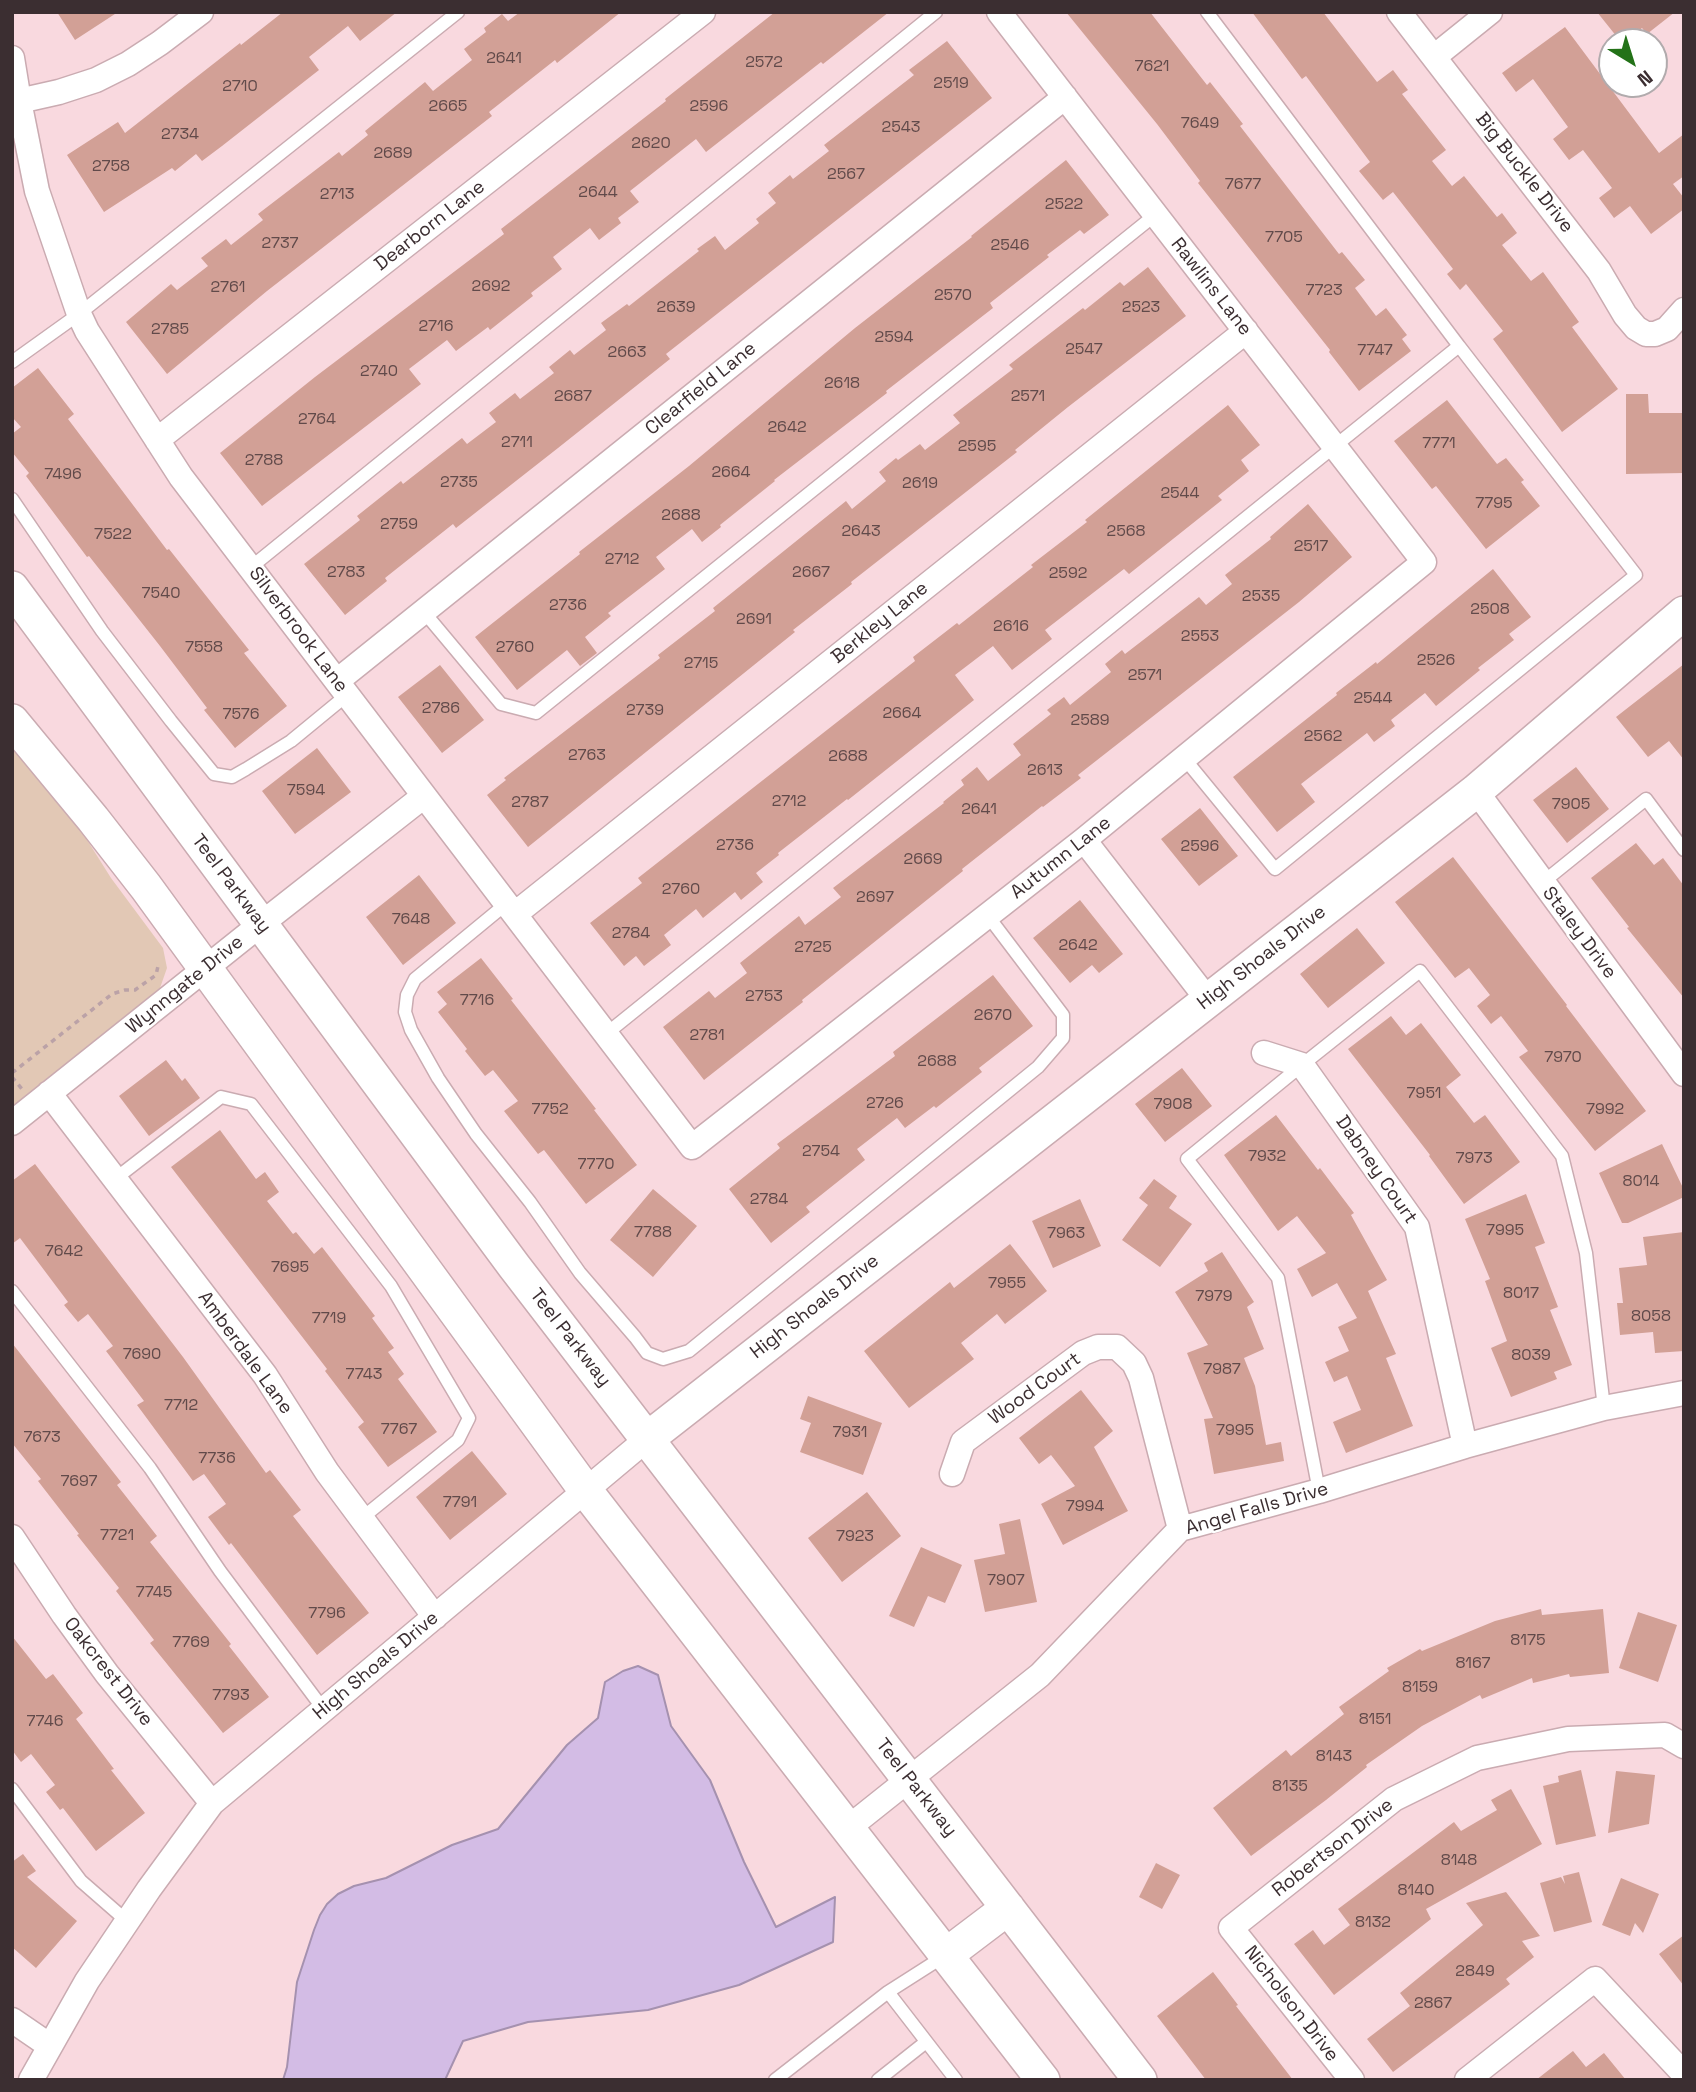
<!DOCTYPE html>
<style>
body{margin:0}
#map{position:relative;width:1696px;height:2092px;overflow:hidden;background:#f9d9df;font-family:"Space Grotesk",sans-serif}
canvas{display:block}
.frame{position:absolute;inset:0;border:14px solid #3b2e31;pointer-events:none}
.north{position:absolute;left:1598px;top:28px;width:70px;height:70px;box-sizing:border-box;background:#fff;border:2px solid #b1abad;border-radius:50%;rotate:142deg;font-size:19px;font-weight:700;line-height:28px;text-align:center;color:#3b2e31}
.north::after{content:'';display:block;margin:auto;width:24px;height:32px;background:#237218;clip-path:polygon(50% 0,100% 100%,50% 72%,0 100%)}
</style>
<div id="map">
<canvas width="1696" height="2092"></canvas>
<div class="frame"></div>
<div class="north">N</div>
</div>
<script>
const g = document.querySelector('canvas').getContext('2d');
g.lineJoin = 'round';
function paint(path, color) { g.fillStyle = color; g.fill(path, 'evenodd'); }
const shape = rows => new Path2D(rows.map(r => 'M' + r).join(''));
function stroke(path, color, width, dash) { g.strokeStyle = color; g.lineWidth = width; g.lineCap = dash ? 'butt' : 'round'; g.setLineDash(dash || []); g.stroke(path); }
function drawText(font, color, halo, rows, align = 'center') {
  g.font = font + ' "Space Grotesk",sans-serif'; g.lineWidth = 5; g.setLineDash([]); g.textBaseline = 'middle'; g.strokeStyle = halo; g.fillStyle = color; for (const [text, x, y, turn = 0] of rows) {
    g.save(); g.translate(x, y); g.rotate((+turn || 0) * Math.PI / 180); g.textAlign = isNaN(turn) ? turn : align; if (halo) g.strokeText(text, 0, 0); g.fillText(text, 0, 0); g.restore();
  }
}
paint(shape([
 [12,736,67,808,111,878,163,948,167,968,160,988,12,1112]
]), '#e2c8b5');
const water = shape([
 [638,1666,658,1675,671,1726,710,1780,744,1862,776,1927,835,1897,833,1942,739,1985,648,2010,528,2022,463,2041,445,2080,283,2080,287,2067,297,1982,314,1930,320,1915,327,1904,338,1894,354,1886,386,1878,452,1845,498,1829,567,1745,598,1718,605,1682,623,1671,638,1666]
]);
paint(water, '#d3bce5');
stroke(water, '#a591af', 2);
paint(shape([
 [57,12,118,12,75,40],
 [283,12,397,12,360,41,348,26,309,57,319,70,222,146,202,161,196,154,175,171,172,168,104,212,67,155,118,122,125,133,240,43,241,45],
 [520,12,621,12,557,63,555,60,489,112,492,116,267,291,167,374,126,322,171,284,177,290,208,266,201,258,226,239,231,245,263,220,258,214,339,152,342,156,368,135,365,131,425,82,433,91,472,60,464,49,486,32,484,28,502,14,508,21],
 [775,12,889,12,823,64,821,62,706,152,696,139,630,191,639,202,618,218,621,223,599,240,590,228,553,257,562,269,531,293,533,296,490,330,488,327,456,351,447,340,409,369,421,384,262,506,220,453,315,377,504,234,501,229,666,101,665,99],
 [1066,12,1150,12,1207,85,1210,82,1243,124,1240,126,1339,254,1342,252,1365,280,1355,288,1376,316,1386,308,1407,335,1402,339,1411,351,1359,391,1329,352,1330,350,1198,183,1200,181,1157,124],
 [1252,12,1323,12,1377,82,1393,70,1408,90,1402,94,1446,150,1432,161,1452,186,1464,176,1497,217,1502,213,1517,233,1502,245,1531,281,1543,272,1579,322,1572,327,1618,389,1562,432,1493,339,1503,331,1466,284,1460,290,1447,274,1453,269,1393,192,1383,200,1359,171,1370,162,1306,76,1302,79],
 [1597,12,1675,12,1647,34,1642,28,1625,42,1621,42],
 [1565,27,1659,153,1684,134,1684,176,1673,184,1684,198,1684,209,1651,234,1630,206,1614,218,1599,198,1612,188,1583,150,1569,160,1553,139,1568,127,1533,79,1516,92,1502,73],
 [947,41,992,98,666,354,670,359,558,448,456,528,453,524,385,578,387,581,345,615,304,564,360,520,357,516,401,481,403,484,462,438,467,444,496,422,489,413,515,393,520,399,554,373,549,367,570,350,574,355,606,330,601,323,627,304,629,306,699,251,697,249,715,236,725,250,759,223,756,219,776,203,768,193,790,175,793,179,829,151,824,145,914,75,909,70],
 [1066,160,1109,215,1084,234,1080,230,1047,255,1049,257,990,303,993,308,886,391,887,393,774,480,775,481,720,525,721,527,702,542,692,529,656,557,665,569,608,613,611,616,585,637,597,653,580,666,567,650,517,690,475,637,580,554,579,552,689,466,855,328,972,237,971,236],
 [1148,267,1186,316,1068,407,1015,450,1017,452,851,582,852,584,793,630,795,632,528,847,487,795,506,780,504,778,660,658,658,655,715,611,713,608,846,501,852,509,886,481,879,472,896,458,898,460,920,444,925,450,960,423,953,415,1013,369,1009,365,1083,308,1085,310,1120,282,1124,286],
 [38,368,74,414,68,419,167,550,169,549,249,650,244,653,287,706,235,748,204,710,207,708,160,646,89,556,87,557,26,476,29,473,12,452,12,434,21,427,12,417,12,388],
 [1626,394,1648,394,1649,413,1684,413,1684,473,1626,474],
 [1447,400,1497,464,1506,458,1524,480,1521,482,1540,506,1486,549,1436,486,1432,489,1394,441],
 [1228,405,1260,445,1241,460,1249,471,1218,496,1222,500,1129,574,1124,569,1045,630,1052,639,1012,670,993,646,955,675,974,700,848,800,847,799,778,853,779,855,756,873,763,882,741,900,735,892,703,918,696,909,664,935,671,945,644,966,636,956,624,966,590,923,642,883,638,878,915,661,913,657,957,623,959,625,1033,567,1031,565,1087,522,1085,520],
 [1308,504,1352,557,1299,602,1078,775,1081,778,1043,807,1042,806,962,869,963,871,802,1000,803,1002,704,1080,663,1027,709,991,715,998,747,973,740,963,799,916,805,925,841,897,833,888,944,803,943,802,964,785,961,780,977,767,988,781,1021,755,1013,744,1051,714,1047,710,1064,697,1070,705,1111,672,1105,664,1122,650,1125,654,1199,597,1206,605,1232,584,1225,575,1271,539,1270,537],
 [1493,569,1531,617,1509,634,1514,640,1478,668,1480,670,1436,706,1425,693,1391,720,1395,726,1374,742,1367,733,1301,784,1315,802,1277,832,1233,777,1337,695,1336,693,1376,662,1377,664],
 [1684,664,1684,760,1669,741,1648,757,1616,717],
 [440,665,484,720,442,753,398,697],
 [317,748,351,792,295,834,262,791],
 [1576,767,1609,809,1567,843,1533,800],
 [1200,808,1238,856,1199,886,1161,839],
 [1636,843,1654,865,1663,858,1684,886,1684,998,1627,928,1629,927,1591,878],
 [1453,857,1567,1005,1566,1006,1646,1111,1595,1151,1519,1057,1528,1051,1501,1016,1491,1024,1477,1006,1490,995,1469,968,1455,978,1395,902],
 [419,875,456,923,403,965,366,917],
 [1080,900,1123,954,1099,973,1092,965,1070,983,1033,938],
 [1357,928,1385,963,1328,1008,1300,974],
 [481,958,513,999,511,1000,596,1109,594,1110,637,1165,586,1204,544,1150,538,1154,504,1111,518,1101,493,1070,485,1076,465,1051,467,1049,438,1012,447,1004,437,992],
 [993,975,1033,1026,979,1068,982,1072,936,1108,934,1106,905,1128,897,1118,857,1149,865,1160,806,1207,810,1212,771,1243,729,1189,780,1148,777,1144,895,1056,893,1052],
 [1391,1016,1406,1035,1421,1023,1461,1075,1446,1087,1474,1123,1485,1115,1520,1162,1464,1204,1429,1156,1430,1155,1348,1049],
 [166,1060,182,1081,185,1078,200,1098,149,1136,119,1096],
 [1182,1068,1212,1106,1165,1142,1135,1104],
 [1276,1115,1318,1170,1320,1168,1354,1213,1351,1215,1387,1280,1368,1291,1396,1354,1386,1358,1413,1426,1346,1453,1333,1422,1361,1410,1347,1376,1334,1382,1325,1362,1349,1351,1338,1327,1357,1318,1337,1283,1312,1297,1297,1269,1326,1253,1297,1216,1278,1231,1224,1155],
 [220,1130,256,1179,265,1172,279,1192,267,1201,293,1234,296,1232,314,1254,322,1247,375,1316,372,1318,394,1348,388,1352,404,1374,398,1379,437,1432,388,1467,358,1427,364,1422,325,1371,327,1369,171,1167],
 [1662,1144,1684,1190,1684,1197,1628,1223,1622,1223,1599,1173],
 [35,1164,183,1357,266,1473,270,1470,301,1510,293,1516,369,1613,317,1655,231,1543,229,1545,208,1517,226,1504,204,1474,193,1481,137,1405,144,1401,106,1351,113,1346,88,1314,78,1322,64,1305,68,1302,20,1238,12,1244,12,1181],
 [1154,1179,1177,1196,1169,1208,1192,1224,1160,1267,1122,1240,1148,1205,1139,1198],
 [653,1189,697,1226,653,1277,610,1240],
 [1526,1194,1545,1243,1535,1247,1558,1307,1550,1310,1572,1365,1554,1372,1557,1379,1511,1397,1491,1348,1507,1341,1485,1281,1490,1279,1465,1219],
 [1080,1199,1101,1246,1053,1268,1032,1221],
 [1684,1232,1684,1351,1655,1353,1653,1332,1620,1335,1617,1303,1623,1303,1619,1268,1647,1265,1643,1237],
 [1010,1244,1047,1291,1005,1324,997,1314,961,1343,974,1359,909,1408,864,1351,950,1282,954,1288],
 [1222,1252,1254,1302,1247,1307,1264,1349,1244,1358,1255,1386,1266,1445,1281,1442,1284,1461,1214,1474,1204,1419,1213,1418,1187,1353,1208,1345,1175,1292,1208,1271,1204,1263],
 [12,1343,121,1482,117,1485,157,1536,150,1542,231,1644,229,1646,269,1697,223,1733,150,1643,154,1640,116,1591,119,1588,77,1535,79,1534,38,1481,41,1479,12,1443],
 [1081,1390,1113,1431,1094,1447,1128,1511,1063,1545,1041,1504,1075,1486,1051,1455,1039,1464,1019,1438],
 [808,1396,882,1423,863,1475,800,1452,811,1423,800,1419],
 [472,1451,507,1494,450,1540,416,1497],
 [867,1492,901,1536,842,1582,808,1538],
 [1020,1519,1037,1602,985,1612,974,1560,1005,1554,999,1524],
 [921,1547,962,1565,945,1603,928,1596,914,1627,889,1616],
 [1541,1609,1542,1615,1603,1609,1609,1673,1570,1677,1569,1674,1533,1683,1532,1678,1482,1699,1480,1695,1422,1726,1366,1765,1367,1767,1326,1800,1251,1856,1213,1808,1286,1750,1291,1756,1344,1714,1339,1707,1389,1671,1387,1668,1420,1649,1422,1651,1495,1621],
 [1638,1612,1677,1625,1658,1682,1619,1668],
 [12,1636,46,1679,53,1674,83,1713,76,1719,114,1769,111,1770,145,1813,96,1851,63,1808,60,1810,46,1792,55,1785,31,1754,21,1762,12,1750],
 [1581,1770,1596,1836,1556,1845,1543,1786,1559,1782,1558,1776],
 [1616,1771,1655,1775,1649,1824,1608,1833],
 [1511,1789,1542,1844,1426,1909,1431,1919,1334,1995,1294,1944,1313,1930,1324,1945,1350,1925,1338,1909,1454,1822,1461,1831,1497,1810,1491,1800],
 [23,1854,36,1871,27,1877,77,1921,36,1968,12,1947,12,1862],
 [1156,1863,1180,1875,1162,1909,1139,1897],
 [1579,1872,1592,1922,1554,1932,1540,1883,1561,1877,1565,1884,1563,1876],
 [1621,1878,1659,1894,1643,1933,1635,1923,1630,1936,1602,1925],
 [1506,1892,1540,1936,1522,1941,1534,1957,1506,1979,1510,1984,1393,2072,1367,2039,1410,2006,1400,1993,1483,1925,1466,1903],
 [1684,1935,1684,1986,1659,1954],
 [1213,1972,1238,2005,1236,2006,1293,2080,1206,2080,1157,2016],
 [1573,2051,1586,2067,1604,2053,1626,2080,1536,2080]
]), '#d2a096');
const lane = shape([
 [1207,12,1459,346],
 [12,362,79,314,458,12],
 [12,499,102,631,171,721,214,774,232,777,246,769,291,741,347,695],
 [250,568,936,12],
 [424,612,501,704,536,713,1155,215],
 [1542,883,1646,799,1684,850],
 [506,904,415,979,407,995,405,1012,411,1030,438,1078,476,1134,530,1202,580,1273,635,1337,647,1353,663,1359,689,1351,1038,1067,1063,1038,1063,1015,988,916],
 [606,1034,1459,346,1636,575,1275,869,1184,758],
 [115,1179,221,1097,251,1104,391,1286,469,1418,458,1440,362,1518],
 [12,1291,150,1468,220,1571,324,1710],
 [1319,1491,1278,1278,1187,1159,1302,1065,1420,971,1562,1156,1586,1253,1604,1408],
 [12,1789,81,1881,128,1922],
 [888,1992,956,2080],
 [775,2080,888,1992,946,1955],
 [878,2080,926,2042]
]);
const street = shape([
 [1399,12,1599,271,1625,315,1636,328,1646,334,1655,334,1667,329,1684,310],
 [1434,57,1490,12],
 [12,58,19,101,37,191,79,314,87,331,181,477,692,1147,1084,840,1424,562,999,12],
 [19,101,59,92,96,80,128,64,160,43,201,12],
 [157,440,703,12],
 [337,681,1065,97],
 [1476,791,1684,1074],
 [1084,840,1208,1000],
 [515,914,1246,331],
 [1264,1053,1302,1065,1417,1227,1465,1446],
 [49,1093,265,1375,327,1472,435,1617],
 [12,1123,261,924,424,796],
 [952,1474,963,1442,1083,1353,1098,1347,1117,1347,1134,1363,1141,1378,1180,1529],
 [12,1537,64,1615,107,1674,212,1803],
 [848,1828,1040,1675,1180,1529,1319,1491,1465,1446,1604,1408,1684,1393],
 [12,2020,50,2046],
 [31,2080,87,1981,149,1889,212,1803,647,1439],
 [1352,2080,1231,1928,1394,1799,1477,1758,1568,1739,1665,1735,1684,1746],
 [1467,2080,1595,1979,1684,2074]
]);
const secondary = shape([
 [12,588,514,1266,1140,2080],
 [12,721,93,819,146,887,586,1491,1043,2080],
 [647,1439,1476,791,1684,613],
 [946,1955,1008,1908]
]);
stroke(lane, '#caabb1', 15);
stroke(street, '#caabb1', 27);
stroke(secondary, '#caabb1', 36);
stroke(shape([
 [12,1073,112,994,125,990,135,990,156,975,158,966],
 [12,1077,22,1089]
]), '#bba2a7', 3.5, [5, 5]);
stroke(lane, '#fff', 12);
stroke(street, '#fff', 24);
stroke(secondary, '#fff', 33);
drawText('16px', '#614a4a', null, [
 ["2641",504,59],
 ["2572",764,63],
 ["7621",1152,67],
 ["2519",951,84],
 ["2710",240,87],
 ["2665",448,107],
 ["2596",709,107],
 ["7649",1200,124],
 ["2543",901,128],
 ["2734",180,135],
 ["2620",651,144],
 ["2689",393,154],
 ["2758",111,167],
 ["2567",846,175],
 ["7677",1243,185],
 ["2644",598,193],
 ["2713",337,195],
 ["2522",1064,205],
 ["7705",1284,238],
 ["2737",280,244],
 ["2546",1010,246],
 ["2692",491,287],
 ["2761",228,288],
 ["7723",1324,291],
 ["2570",953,296],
 ["2639",676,308],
 ["2523",1141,308],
 ["2716",436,327],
 ["2785",170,330],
 ["2594",894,338],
 ["2547",1084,350],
 ["7747",1375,351],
 ["2663",627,353],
 ["2740",379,372],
 ["2618",842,384],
 ["2687",573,397],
 ["2571",1028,397],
 ["2764",317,420],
 ["2642",787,428],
 ["2711",517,443],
 ["7771",1439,444],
 ["2595",977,447],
 ["2788",264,461],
 ["2664",731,473],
 ["7496",63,475],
 ["2735",459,483],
 ["2619",920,484],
 ["2544",1180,494],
 ["7795",1494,504],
 ["2688",681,516],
 ["2759",399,525],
 ["2643",861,532],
 ["2568",1126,532],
 ["7522",113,535],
 ["2517",1311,547],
 ["2712",622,560],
 ["2783",346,573],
 ["2667",811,573],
 ["2592",1068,574],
 ["7540",161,594],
 ["2535",1261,597],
 ["2736",568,606],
 ["2508",1490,610],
 ["2691",754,620],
 ["2616",1011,627],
 ["2553",1200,637],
 ["7558",204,648],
 ["2760",515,648],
 ["2526",1436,661],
 ["2715",701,664],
 ["2571",1145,676],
 ["2544",1373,699],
 ["2786",441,709],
 ["2739",645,711],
 ["2664",902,714],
 ["7576",241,715],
 ["2589",1090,721],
 ["2562",1323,737],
 ["2763",587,756],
 ["2688",848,757],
 ["2613",1045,771],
 ["7594",306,791],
 ["2712",789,802],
 ["2787",530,803],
 ["7905",1571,805],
 ["2641",979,810],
 ["2736",735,846],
 ["2596",1200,847],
 ["2669",923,860],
 ["2760",681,890],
 ["2697",875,898],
 ["7648",411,920],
 ["2784",631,934],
 ["2642",1078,946],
 ["2725",813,948],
 ["2753",764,997],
 ["7716",477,1001],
 ["2670",993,1016],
 ["2781",707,1036],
 ["7970",1563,1058],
 ["2688",937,1062],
 ["7951",1424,1094],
 ["2726",885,1104],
 ["7908",1173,1105],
 ["7752",550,1110],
 ["7992",1605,1110],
 ["2754",821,1152],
 ["7932",1267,1157],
 ["7973",1474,1159],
 ["7770",596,1165],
 ["8014",1641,1182],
 ["2784",769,1200],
 ["7995",1505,1231],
 ["7788",653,1233],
 ["7963",1066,1234],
 ["7642",64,1252],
 ["7695",290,1268],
 ["7955",1007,1284],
 ["8017",1521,1294],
 ["7979",1214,1297],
 ["8058",1651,1317],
 ["7719",329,1319],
 ["7690",142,1355],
 ["8039",1531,1356],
 ["7987",1222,1370],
 ["7743",364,1375],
 ["7712",181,1406],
 ["7767",399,1430],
 ["7995",1235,1431],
 ["7931",850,1433],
 ["7673",42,1438],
 ["7736",217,1459],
 ["7697",79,1482],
 ["7791",460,1503],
 ["7994",1085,1507],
 ["7721",117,1536],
 ["7923",855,1537],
 ["7907",1006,1581],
 ["7745",154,1593],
 ["7796",327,1614],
 ["8175",1528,1641],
 ["7769",191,1643],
 ["8167",1473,1664],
 ["8159",1420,1688],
 ["7793",231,1696],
 ["8151",1375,1720],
 ["7746",45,1722],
 ["8143",1334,1757],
 ["8135",1290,1787],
 ["8148",1459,1861],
 ["8140",1416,1891],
 ["8132",1373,1923],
 ["2849",1475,1972],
 ["2867",1433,2004]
]);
drawText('19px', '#3b2e31', '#fff', [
 ["Big Buckle Drive",1524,173,52],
 ["Dearborn Lane",430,226,-38],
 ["Rawlins Lane",1211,287,52],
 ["Clearfield Lane",701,389,-39],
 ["Berkley Lane",880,623,-39],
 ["Silverbrook Lane",298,630,53],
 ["Autumn Lane",1061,858,-38],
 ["Teel Parkway",231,884,53],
 ["Staley Drive",1579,933,53],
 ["High Shoals Drive",1262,958,-38],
 ["Wynngate Drive",185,985,-39],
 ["Dabney Court",1376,1170,55],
 ["High Shoals Drive",815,1307,-38],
 ["Teel Parkway",570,1338,52],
 ["Amberdale Lane",245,1353,54],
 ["Wood Court",1035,1389,-36],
 ["Angel Falls Drive",1257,1509,-16],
 ["High Shoals Drive",376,1666,-40],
 ["Oakcrest Drive",108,1672,52],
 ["Teel Parkway",916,1788,52],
 ["Robertson Drive",1333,1848,-38],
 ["Nicholson Drive",1291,2004,52]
]);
</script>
